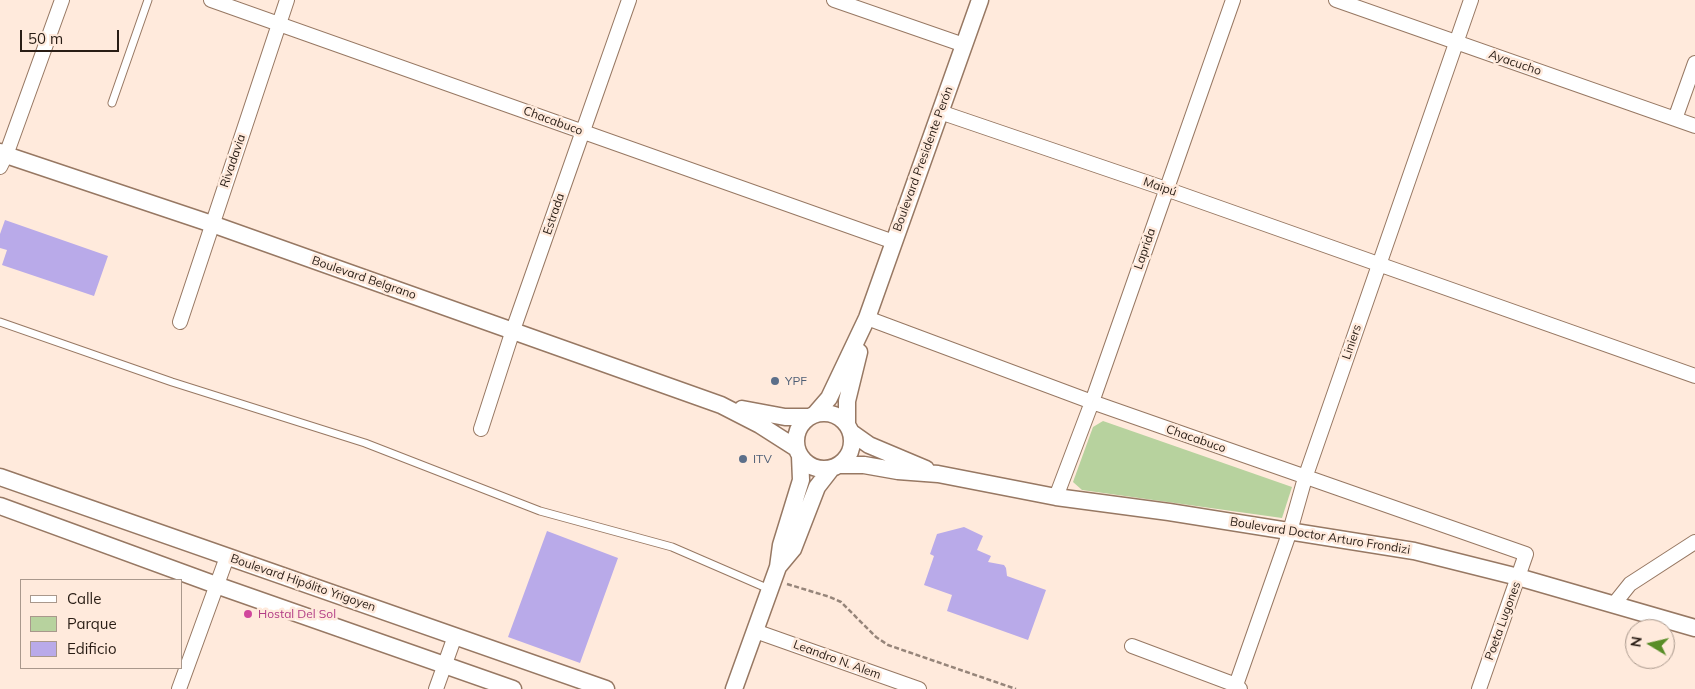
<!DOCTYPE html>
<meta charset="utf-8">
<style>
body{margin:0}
#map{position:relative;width:1695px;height:689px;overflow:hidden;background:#ffeadc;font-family:Mulish,sans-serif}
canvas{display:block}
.legend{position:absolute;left:20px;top:579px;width:162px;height:90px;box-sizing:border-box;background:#ffeadc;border:1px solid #a9988c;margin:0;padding:6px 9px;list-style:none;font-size:15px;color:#291d15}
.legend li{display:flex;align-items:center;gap:10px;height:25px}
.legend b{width:25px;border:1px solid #a9988c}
.north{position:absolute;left:1625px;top:619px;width:50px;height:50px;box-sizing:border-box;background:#ffeadc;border:1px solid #a9988c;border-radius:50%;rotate:279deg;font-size:14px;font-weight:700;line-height:20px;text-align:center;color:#291d15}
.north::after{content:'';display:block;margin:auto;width:18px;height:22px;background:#588d27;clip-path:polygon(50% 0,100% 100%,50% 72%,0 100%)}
.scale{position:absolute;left:20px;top:30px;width:99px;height:22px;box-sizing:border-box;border:2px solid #291d15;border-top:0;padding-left:6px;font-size:15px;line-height:18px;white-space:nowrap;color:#291d15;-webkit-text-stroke:4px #ffeadc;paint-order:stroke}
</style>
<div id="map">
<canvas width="1695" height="689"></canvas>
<ul class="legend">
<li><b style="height:6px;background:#fff"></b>Calle</li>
<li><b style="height:14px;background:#b7d29e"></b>Parque</li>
<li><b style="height:14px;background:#b9aae9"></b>Edificio</li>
</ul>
<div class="north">N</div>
<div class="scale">50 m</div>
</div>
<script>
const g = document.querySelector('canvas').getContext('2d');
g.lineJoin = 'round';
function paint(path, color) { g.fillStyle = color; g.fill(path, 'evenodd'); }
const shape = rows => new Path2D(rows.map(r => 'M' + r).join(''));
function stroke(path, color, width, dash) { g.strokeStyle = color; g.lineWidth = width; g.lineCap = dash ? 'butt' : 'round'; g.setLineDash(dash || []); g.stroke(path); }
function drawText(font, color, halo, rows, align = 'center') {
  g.font = font + ' Mulish,sans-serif'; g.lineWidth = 5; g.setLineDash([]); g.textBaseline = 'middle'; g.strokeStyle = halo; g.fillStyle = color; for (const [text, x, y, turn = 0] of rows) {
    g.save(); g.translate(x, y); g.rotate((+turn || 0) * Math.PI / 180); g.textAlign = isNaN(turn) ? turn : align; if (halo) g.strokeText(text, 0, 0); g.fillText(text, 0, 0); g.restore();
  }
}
paint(shape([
 [1103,421,1292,487,1282,518,1082,490,1073,482,1093,427]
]), '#b7d29e');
paint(shape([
 [5,220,108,256,94,296,2,265,7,250,0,248,0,234],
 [964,527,983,536,977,550,991,556,988,562,1004,565,1006,568,1007,576,1046,590,1028,640,947,611,952,595,924,585,934,556,930,554,937,534],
 [547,531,618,558,580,663,508,637]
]), '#b9aae9');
const service = shape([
 [112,103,148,0],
 [0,322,172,382,365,443,540,511,672,547,769,589]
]);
const minor = shape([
 [211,0,894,242],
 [834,0,964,45],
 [1336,0,1695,126],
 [940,112,1166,189,1695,376],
 [1675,119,1695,63],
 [0,167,6,155,62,0],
 [867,318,1092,402,1526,554,1479,689],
 [180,322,287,0],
 [481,429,513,330,629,0],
 [1056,497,1092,402,1233,0],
 [1614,604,1630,584,1695,542],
 [755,631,919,689],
 [1132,646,1236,685,1240,689],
 [1236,685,1290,531,1305,478,1471,0],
 [179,689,227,557],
 [436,689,455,636]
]);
const tertiary = shape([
 [0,152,6,155,212,224,721,405,760,425,796,448],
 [742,409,785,417,808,417],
 '796 441a28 28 0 1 1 56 0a28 28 0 1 1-56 0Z',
 [816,413,829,398,867,318,980,0],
 [847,424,847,401,859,352],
 [852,433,869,445,926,469],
 [839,465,864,465,898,471,938,474,1056,497,1169,512,1414,551,1518,577,1695,628],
 [0,477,606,689],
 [0,506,216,585,513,689],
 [778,567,793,549,817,487,831,469],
 [734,689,778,567,781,545,801,480,800,456]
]);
stroke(service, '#977863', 9);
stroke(minor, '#977863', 16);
stroke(tertiary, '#977863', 19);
stroke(shape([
 [787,584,830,597,841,602,876,637,888,645,1016,689]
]), '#96857a', 2.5, [5, 2.5]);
stroke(service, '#fff', 7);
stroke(minor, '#fff', 14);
stroke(tertiary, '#fff', 16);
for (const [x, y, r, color] of [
 [775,381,5,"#5c6f8a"],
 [743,459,5,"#5c6f8a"],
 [248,614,5,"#d1479c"]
]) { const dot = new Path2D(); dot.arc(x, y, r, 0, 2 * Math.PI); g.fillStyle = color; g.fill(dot); stroke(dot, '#ffeadc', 2); }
drawText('12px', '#291d15', '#ffeadc', [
 ["Ayacucho",1515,63,19],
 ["Chacabuco",553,121,20],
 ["Boulevard Presidente Perón",923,159,-70],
 ["Rivadavia",233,161,-71],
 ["Maipú",1160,187,19],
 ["Estrada",554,214,-71],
 ["Laprida",1145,249,-71],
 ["Boulevard Belgrano",364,278,19],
 ["Liniers",1352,342,-71],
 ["Chacabuco",1196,439,19],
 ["Boulevard Doctor Arturo Frondizi",1320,536,9],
 ["Boulevard Hipólito Yrigoyen",303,583,19],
 ["Poeta Lugones",1503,621,-70],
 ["Leandro N. Alem",837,660,20]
]);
drawText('12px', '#4e5e75', '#ffeadc', [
 ["YPF",785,381],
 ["ITV",753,459]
], 'left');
drawText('12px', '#b23c85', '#ffeadc', [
 ["Hostal Del Sol",258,614]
], 'left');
</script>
